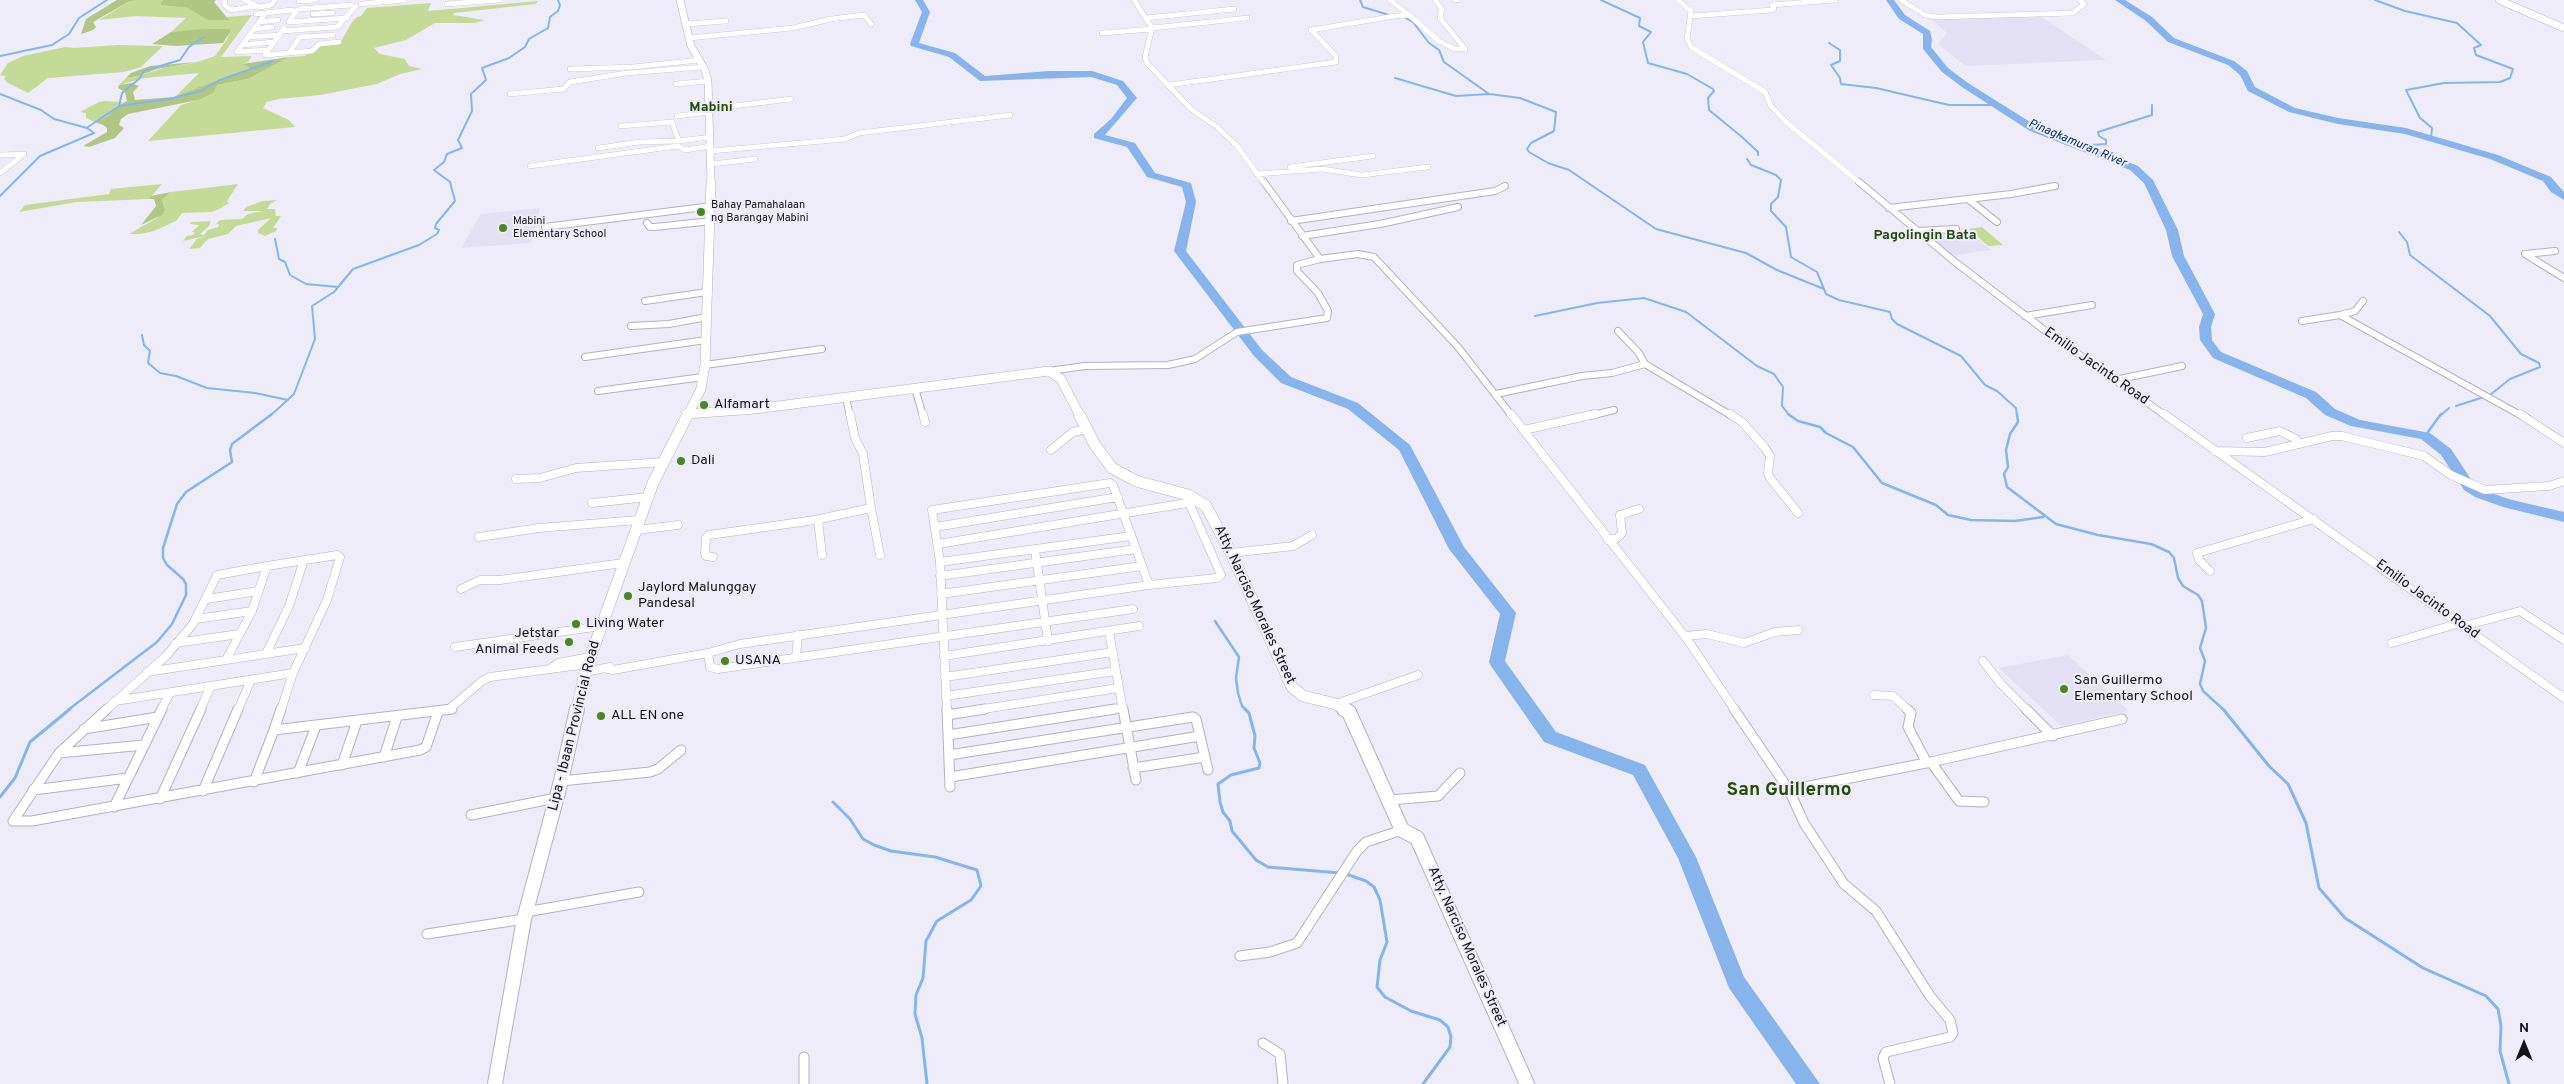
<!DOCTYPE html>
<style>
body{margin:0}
#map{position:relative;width:2564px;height:1084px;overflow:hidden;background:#efecfa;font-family:Overpass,sans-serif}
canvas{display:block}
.north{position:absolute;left:2499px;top:1019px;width:50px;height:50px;-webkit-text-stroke:4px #efecfa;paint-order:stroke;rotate:0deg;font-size:14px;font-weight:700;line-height:20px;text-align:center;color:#141318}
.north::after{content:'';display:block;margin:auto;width:18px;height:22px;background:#141318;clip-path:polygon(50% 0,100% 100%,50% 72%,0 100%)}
</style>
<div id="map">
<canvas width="2564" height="1084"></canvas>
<div class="north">N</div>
</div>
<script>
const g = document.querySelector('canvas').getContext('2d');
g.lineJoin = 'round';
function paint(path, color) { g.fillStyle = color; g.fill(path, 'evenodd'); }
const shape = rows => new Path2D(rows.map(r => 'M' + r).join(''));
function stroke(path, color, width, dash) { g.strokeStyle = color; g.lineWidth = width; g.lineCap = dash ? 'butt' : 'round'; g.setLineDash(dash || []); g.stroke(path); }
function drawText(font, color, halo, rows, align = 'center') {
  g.font = font + ' Overpass,sans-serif'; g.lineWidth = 4; g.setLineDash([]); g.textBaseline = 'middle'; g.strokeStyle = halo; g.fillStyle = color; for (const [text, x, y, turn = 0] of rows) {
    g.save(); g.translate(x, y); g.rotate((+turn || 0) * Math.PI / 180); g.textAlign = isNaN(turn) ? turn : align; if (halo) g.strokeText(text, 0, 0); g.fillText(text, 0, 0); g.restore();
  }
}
paint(shape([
 [2036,13,2106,60,1965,66,1938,44,1947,33,1928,17],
 [540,208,531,243,461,248,481,214],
 [1965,228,1991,250,1950,256,1921,231],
 [2068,655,2129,711,2061,726,1999,668]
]), '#e4e0f4');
paint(shape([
 [137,0,163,0,160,5,188,8,225,17,252,15,221,57,252,56,248,62,243,64,250,68,180,96,176,96,199,73,144,78,119,85,126,78,138,76,167,67,194,63,215,56,227,39,230,29,171,32,186,18,136,16,99,20,128,2],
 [538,1,536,4,454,13,453,15,484,20,475,23,435,23,406,40,374,48,380,54,405,59,409,66,422,69,400,74,377,84,320,95,279,99,267,102,263,108,289,120,295,127,148,141,181,105,198,100,217,85,248,79,289,57,305,56,309,52,317,51,320,46,340,43,352,22,357,17,361,16,367,8,431,3,428,11],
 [117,45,163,46,141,67,124,72,48,78,28,93,8,83,4,79,6,76,0,75,8,63,23,56,65,47,74,48],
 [99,102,104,101,123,102,111,110,108,116,95,122,86,118,86,113,80,112],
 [162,184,149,199,77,202,19,212,25,205,109,194,111,189],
 [238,184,227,201,229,203,221,208,212,212,182,213,176,221,154,231,141,234,129,234,157,218,165,210,162,200,171,192],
 [277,200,270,204,267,209,275,209,276,216,281,216,273,228,277,228,276,231,265,236,258,233,258,230,271,218,236,226,228,234,208,239,200,248,189,249,197,239,206,236,183,241,187,236,193,235,195,232,192,232,199,225,190,224,191,222,211,221,209,226,200,234,204,235,208,230,218,227,219,224,216,224,220,220,242,219,248,214,263,211,243,211,246,207,263,201],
 [1982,227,2003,245,1988,246,1969,229]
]), '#c6da98');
paint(shape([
 [117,0,137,0,128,2,93,22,96,27,93,30,81,34,86,19],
 [163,0,216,0,214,2,229,20,208,20,188,8,160,5],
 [202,29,230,29,230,32,223,43,176,46,152,44,171,32],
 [289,57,248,79,217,85,213,93,198,100,128,114,121,119,119,125,124,128,115,138,89,147,83,146,107,132,107,128,103,125,95,122,108,116,111,110,127,101,125,92,118,88,119,85,131,83,139,86,133,92,135,100,174,97,250,68,242,64],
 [197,62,157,69,138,76,126,78,131,73,150,66],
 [171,192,162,200,165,210,162,215,141,225,156,206,154,199,149,199,151,196]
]), '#b2c683');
stroke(shape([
 [1360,0,1363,7,1389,15],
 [1601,0,1640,18,1639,26,1651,32,1643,42,1648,63,1687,74,1713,89,1714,91,1708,98,1709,110,1742,137,1758,152,1758,155],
 [2375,0,2405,11,2457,23,2481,45,2474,48,2476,55,2513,69,2510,78,2500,82,2444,83,2406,90,2420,118,2432,128,2431,138],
 [1404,17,1413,22,1429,43,1439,50,1444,62,1489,94,1520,98,1556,112,1554,131,1531,143,1527,149,1529,152,1548,163,1569,170,1656,229,1746,253,1777,270,1824,289],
 [1829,43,1840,50,1840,61,1831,65,1840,78,1841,84,1876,88,1949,105,1995,105],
 [0,56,52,45,69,34,79,18,107,0],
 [1395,78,1456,96,1489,94],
 [0,94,41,110,54,119,87,128,94,133,40,156,0,196],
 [119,106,170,99,201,91,220,80,273,61],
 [88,127,119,106,122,93,139,79,144,71,180,60,189,47,204,37],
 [2076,146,2106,144,2106,140,2099,136,2098,132,2152,115,2152,105],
 [1747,159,1751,165,1776,175,1781,180,1778,197,1771,204,1771,211,1786,227,1791,257,1817,272,1826,294,1839,300,1890,312,1892,319,1897,324,1961,356,1985,385,1997,391,2016,408,2017,416],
 [2399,232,2407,242,2410,255,2490,316,2521,354,2539,363,2540,367,2510,379,2490,395],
 [275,239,279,259,285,262,290,275,306,284,338,287],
 [1535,316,1597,303,1644,298,1686,312,1757,366,1774,374,1783,387,1782,406,1790,416],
 [142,335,144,345,150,351,148,363,160,373,176,376,207,388,255,393,288,400],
 [2456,406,2484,397],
 [270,416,294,394,315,339,312,306,334,292,353,269,419,245,437,234,439,230,435,228,436,224,455,201,450,182,434,170,444,162,447,154,462,148,458,140,472,111,471,94,486,80,482,68,509,58,525,47,529,39,548,28,550,17,558,11,560,5,558,0],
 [2440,416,2449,408]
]), '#87b4ea', 2);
stroke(shape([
 [1788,414,1798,421,1820,427,1826,433,1853,447,1882,483,1936,505,1948,515,1971,520,2015,521,2043,517],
 [2017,414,2018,422,2010,434,2006,450,2008,467,2004,474,2007,487,2056,524,2098,535,2151,544,2169,552,2174,558,2178,578,2183,586,2198,595,2202,601,2206,628,2200,648,2205,661,2200,684,2203,691,2224,710],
 [2425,436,2441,414],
 [1215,621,1239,657,1236,678,1238,693,1242,706,1246,710],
 [68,710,157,642,172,624,186,595,186,584,183,579,167,565,163,558,163,548,177,504,186,492,232,462,230,450,232,444,272,414]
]), '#87b4ea', 2.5);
stroke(shape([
 [1245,709,1249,713,1255,736,1254,748,1260,763,1259,768,1231,775,1218,784,1220,802,1223,812,1230,821,1232,831,1256,860,1268,867,1340,873],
 [2223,709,2269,766,2288,784,2306,823,2319,888,2345,918,2423,968,2486,996,2498,1009,2501,1026,2500,1051,2509,1084],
 [0,797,15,778,30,742,70,709],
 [833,802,850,819,863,839,874,845,891,851,935,857,977,870,981,886,971,900,937,921,926,941,923,978,916,995,915,1014,922,1038,927,1084],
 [1346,874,1366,881,1374,887,1380,900,1387,942,1380,960,1377,987,1385,997,1411,1011,1440,1020,1448,1027,1451,1037,1450,1047,1423,1084]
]), '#87b4ea', 3);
paint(shape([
 [915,0,923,0,930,12,919,43,955,53,985,76,1049,71,1092,71,1123,81,1137,98,1105,135,1135,143,1155,173,1191,183,1196,202,1186,251,1262,350,1291,377,1358,403,1410,445,1464,547,1516,613,1505,661,1556,732,1645,765,1696,857,1744,977,1820,1084,1796,1084,1729,988,1678,858,1633,775,1544,742,1491,666,1489,662,1500,614,1449,549,1399,450,1348,409,1281,383,1254,356,1174,251,1186,202,1182,187,1147,177,1127,147,1094,138,1094,134,1111,119,1127,98,1117,85,1091,77,980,81,949,57,911,46,910,44,922,12,915,0],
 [1886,0,1894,0,1905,15,1930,31,1932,39,1931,47,1948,68,1968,83,2038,127,2138,166,2153,180,2178,230,2184,256,2215,314,2211,327,2212,340,2221,352,2316,392,2335,409,2360,420,2430,433,2451,449,2474,484,2485,491,2512,500,2564,512,2564,522,2503,507,2475,497,2464,490,2441,455,2421,439,2351,426,2325,415,2306,398,2213,358,2200,340,2199,327,2203,314,2172,256,2166,230,2144,183,2130,170,2030,131,1962,87,1942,72,1923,49,1923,34,1899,19,1886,0],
 [2115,0,2125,0,2152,17,2174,38,2234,61,2247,71,2255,87,2295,108,2338,118,2406,128,2498,155,2551,177,2564,192,2564,200,2551,192,2543,181,2490,159,2405,134,2338,124,2289,112,2248,91,2240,75,2228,65,2168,42,2146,21,2115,0]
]), '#87b4ea');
const streetFar3 = shape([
 [225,0,224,5,231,10,257,6],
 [244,0,260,7,271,5,275,0],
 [1134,0,1152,28,1145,57,1147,63,1191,109,1217,127,1237,146,1264,183],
 [1390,0,1409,15],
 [1455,0,1458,0],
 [1678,0,1691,11,1687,39,1691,47,1765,92,1771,106,1786,122,1860,183],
 [1901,0,1925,15,1937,17,2073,13,2084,4,2080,0],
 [299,1,316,0],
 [361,4,405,0],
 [447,4,500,0],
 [300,9,351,5],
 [297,10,289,22,347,18],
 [256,14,292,10],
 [265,14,237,52,268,50],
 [313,14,333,13],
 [1691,16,1772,10,1774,9,1772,5,1835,0],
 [1146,18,1234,9],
 [259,22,278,20],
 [687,24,726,21],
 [284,28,265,55,312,51,319,44,339,42],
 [1152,28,1247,18],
 [254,29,272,27],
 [282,31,337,27,356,6],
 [1102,33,1152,29],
 [248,37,279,35],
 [689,38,793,28,831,19,864,15,871,24],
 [242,45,274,42],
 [290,52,300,37,333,35],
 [570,69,633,67,699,60],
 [676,84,708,81],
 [1169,85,1336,62,1336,56,1311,30,1395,16,1409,15,1439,41,1455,49,1465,49,1440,18,1442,9,1435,0],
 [510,94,563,89,570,82,627,73,703,67],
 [709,109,791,99],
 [677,116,709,112],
 [621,126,672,122,679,141,711,137],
 [598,148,640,142,679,141],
 [711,151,845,139,859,133,1010,115],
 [0,155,24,154,0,173],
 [712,164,755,159],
 [530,166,678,146,685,150,711,146],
 [1290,167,1373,156],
 [1257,174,1322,169,1362,175,1428,167]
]);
const streetFar2 = shape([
 [1264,182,1320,259],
 [1859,182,1955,262,2043,329,2166,416],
 [1968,199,1997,222],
 [1889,208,2011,194,2055,186],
 [1291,221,1495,191,1505,186],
 [647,223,650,227,655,227,712,221],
 [545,227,712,206],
 [1917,231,1956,229],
 [1302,236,1380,224,1458,207],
 [2555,251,2525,254,2564,278],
 [645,301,707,292],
 [2340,315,2355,311,2363,301],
 [2025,316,2092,305],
 [2302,321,2340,315,2522,416],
 [631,326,669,324,707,317],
 [585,357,706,340],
 [1645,364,1732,416],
 [705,365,822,349],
 [1049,371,1085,366,1168,365,1195,359,1237,332,1327,318,1328,311,1318,293,1297,271,1297,265,1320,259,1358,254,1374,257,1458,347,1512,416],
 [2115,380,2182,366],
 [915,388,923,416],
 [598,391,703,377],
 [1496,394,1582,376,1612,373,1645,364,1639,353,1618,331],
 [846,398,850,416],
 [1589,416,1614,410]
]);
const streetFar1 = shape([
 [923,414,925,422],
 [1511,414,1687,639,1735,710],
 [1730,414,1742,422,1765,448,1770,456,1768,473,1770,478,1798,513],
 [2164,414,2564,698],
 [2520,414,2564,443],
 [1524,430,1595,414],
 [2247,438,2280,431,2296,439],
 [1051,450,1073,432,1087,429],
 [2215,451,2265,452,2332,436,2342,436,2424,456,2451,475,2485,490,2549,486,2564,481],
 [516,479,540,478,576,468,664,462],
 [592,503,648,497],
 [871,508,880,555],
 [818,520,822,555],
 [935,527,1118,497],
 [636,530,678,525],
 [479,537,539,528,639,520],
 [1608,540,1617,538,1622,533,1620,515,1639,509],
 [1035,550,1048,641],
 [1231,553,1293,546,1312,535],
 [713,557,706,556,705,553,706,538,709,535,815,520,871,508,863,454,855,438,850,414],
 [940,562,1131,536],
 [2210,571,2199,560,2197,553,2314,519],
 [940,576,1136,549],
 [461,589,480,580,500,580,623,563],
 [941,594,1142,566],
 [207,599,258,591],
 [196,619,252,611],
 [2464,626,2520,611,2564,640],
 [1109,632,1123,710],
 [1685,636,1707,634,1744,643,1775,632,1798,630],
 [176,643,239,634],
 [2392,643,2460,623],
 [455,647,601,626],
 [708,653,710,667,718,669,1133,609],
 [266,654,289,606,304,560],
 [944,656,1139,626],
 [796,657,798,635],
 [226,660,252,611,267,566,337,555,340,557,327,600,293,673,281,710],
 [1983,661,2001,684,2027,710],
 [552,667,558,663,590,657],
 [607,669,613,670,708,653,740,644,1149,585,1217,578,1221,575,1190,505,1187,503,938,544],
 [147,672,305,648],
 [585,672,610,667],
 [945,677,1113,652],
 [1874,695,1893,696,1908,710],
 [946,696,1115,671],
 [115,701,293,673],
 [1336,704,1418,675],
 [106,710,166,656,193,624,217,575,267,566],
 [161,710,170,693],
 [200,710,211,686],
 [238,710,251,680],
 [448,710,482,681,490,677,588,664],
 [947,710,940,562,932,510,1110,483,1113,485,1149,585],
 [977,710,1118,688],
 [1107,710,1122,708]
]);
const street = shape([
 [281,709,274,730,452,709],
 [947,709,950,787],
 [1123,709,1136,780],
 [1734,709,1789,790,1804,823,1844,884,1876,911,1930,996,1950,1020,1953,1033,1950,1037,1886,1052,1883,1058,1890,1084],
 [1907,709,1911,713,1908,727,1927,763],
 [2026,709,2053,736],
 [947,715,985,709],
 [84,729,158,717],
 [948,735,1115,709],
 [59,753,144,745],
 [949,755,1193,717,1196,719,1208,770],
 [384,757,397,717],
 [1931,762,1959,801,1984,802],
 [342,765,357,721],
 [1133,768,1205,757],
 [298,773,316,726],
 [950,777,1200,736],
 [561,781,650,772,658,769,681,750],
 [254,782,274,730],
 [33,790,128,778],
 [1789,790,1931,762,2122,719],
 [203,791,238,709],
 [160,799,201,709],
 [1390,800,1438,796,1460,773],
 [114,807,162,709],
 [471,815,556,798],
 [13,821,32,821,420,750,426,747,438,712],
 [13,821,59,753,107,709],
 [526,912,639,892],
 [427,934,524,919],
 [1240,956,1270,952,1297,943,1357,851,1366,842,1402,830],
 [1263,1043,1280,1054,1283,1084],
 [804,1057,804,1084]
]);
const secondaryFar3 = shape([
 [680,0,691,46,705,70,708,81,711,183],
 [2499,0,2564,28]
]);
const secondaryFar2 = shape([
 [686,414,755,409,1049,371,1061,379,1080,416],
 [687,416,701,389,705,365,711,182]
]);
const secondaryFar1 = shape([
 [1079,414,1095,445,1112,468,1136,481,1188,495,1206,506,1231,553,1292,687,1303,696,1336,704,1346,710],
 [577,710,585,672,653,483,688,414]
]);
const secondary = shape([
 [1344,709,1349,712,1402,830,1417,838,1527,1084],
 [495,1084,524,919,561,781,577,709]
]);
stroke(streetFar3, '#b4b2bf', 5.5);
stroke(streetFar2, '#b4b2bf', 8);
stroke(streetFar1, '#b4b2bf', 9);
stroke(street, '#b4b2bf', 11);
stroke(secondaryFar3, '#b4b2bf', 8);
stroke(secondaryFar2, '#b4b2bf', 10);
stroke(secondaryFar1, '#b4b2bf', 12);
stroke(secondary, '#b4b2bf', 16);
stroke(streetFar3, '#fff', 5);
stroke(streetFar2, '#fff', 6);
stroke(streetFar1, '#fff', 8);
stroke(street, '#fff', 9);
stroke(secondaryFar3, '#fff', 7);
stroke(secondaryFar2, '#fff', 9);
stroke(secondaryFar1, '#fff', 11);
stroke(secondary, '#fff', 14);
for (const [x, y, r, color] of [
 [701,212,5,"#4b8622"],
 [503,228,5,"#4b8622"],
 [704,405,5,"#4b8622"],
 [681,461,5,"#4b8622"],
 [628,596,5,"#4b8622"],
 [576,624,5,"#4b8622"],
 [569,642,5,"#4b8622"],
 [725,661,5,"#4b8622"],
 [2064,689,5,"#4b8622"],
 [601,716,5,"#4b8622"]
]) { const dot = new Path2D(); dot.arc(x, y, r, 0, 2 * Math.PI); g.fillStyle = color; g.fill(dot); stroke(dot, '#efecfa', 2); }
drawText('11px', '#141318', '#efecfa', [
 ["Bahay Pamahalaan",711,206],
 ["ng Barangay Mabini",711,219],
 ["Mabini",513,222],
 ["Elementary School",513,235]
], 'left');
drawText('italic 12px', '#043363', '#efecfa', [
 ["Pinagkamuran River",2077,144,23]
]);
drawText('bold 14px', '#264b0b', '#efecfa', [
 ["Mabini",711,108],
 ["Pagolingin Bata",1925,236]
]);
drawText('14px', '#141318', '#efecfa', [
 ["Emilio Jacinto Road",2096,367,35],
 ["Emilio Jacinto Road",2427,600,36],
 ["Atty. Narciso Morales Street",1254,605,65],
 ["Lipa - Ibaan Provincial Road",575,726,-76],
 ["Atty. Narciso Morales Street",1466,947,66]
]);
drawText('14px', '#141318', '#efecfa', [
 ["Alfamart",714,405],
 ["Dali",691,461],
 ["Jaylord Malunggay",638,588],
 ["Pandesal",638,604],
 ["Living Water",586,624],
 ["Jetstar",559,634,"right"],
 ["Animal Feeds",559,650,"right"],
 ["USANA",735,661],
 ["San Guillermo",2074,681],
 ["Elementary School",2074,697],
 ["ALL EN one",611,716]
], 'left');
drawText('bold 19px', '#264b0b', '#efecfa', [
 ["San Guillermo",1789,791]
]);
</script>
